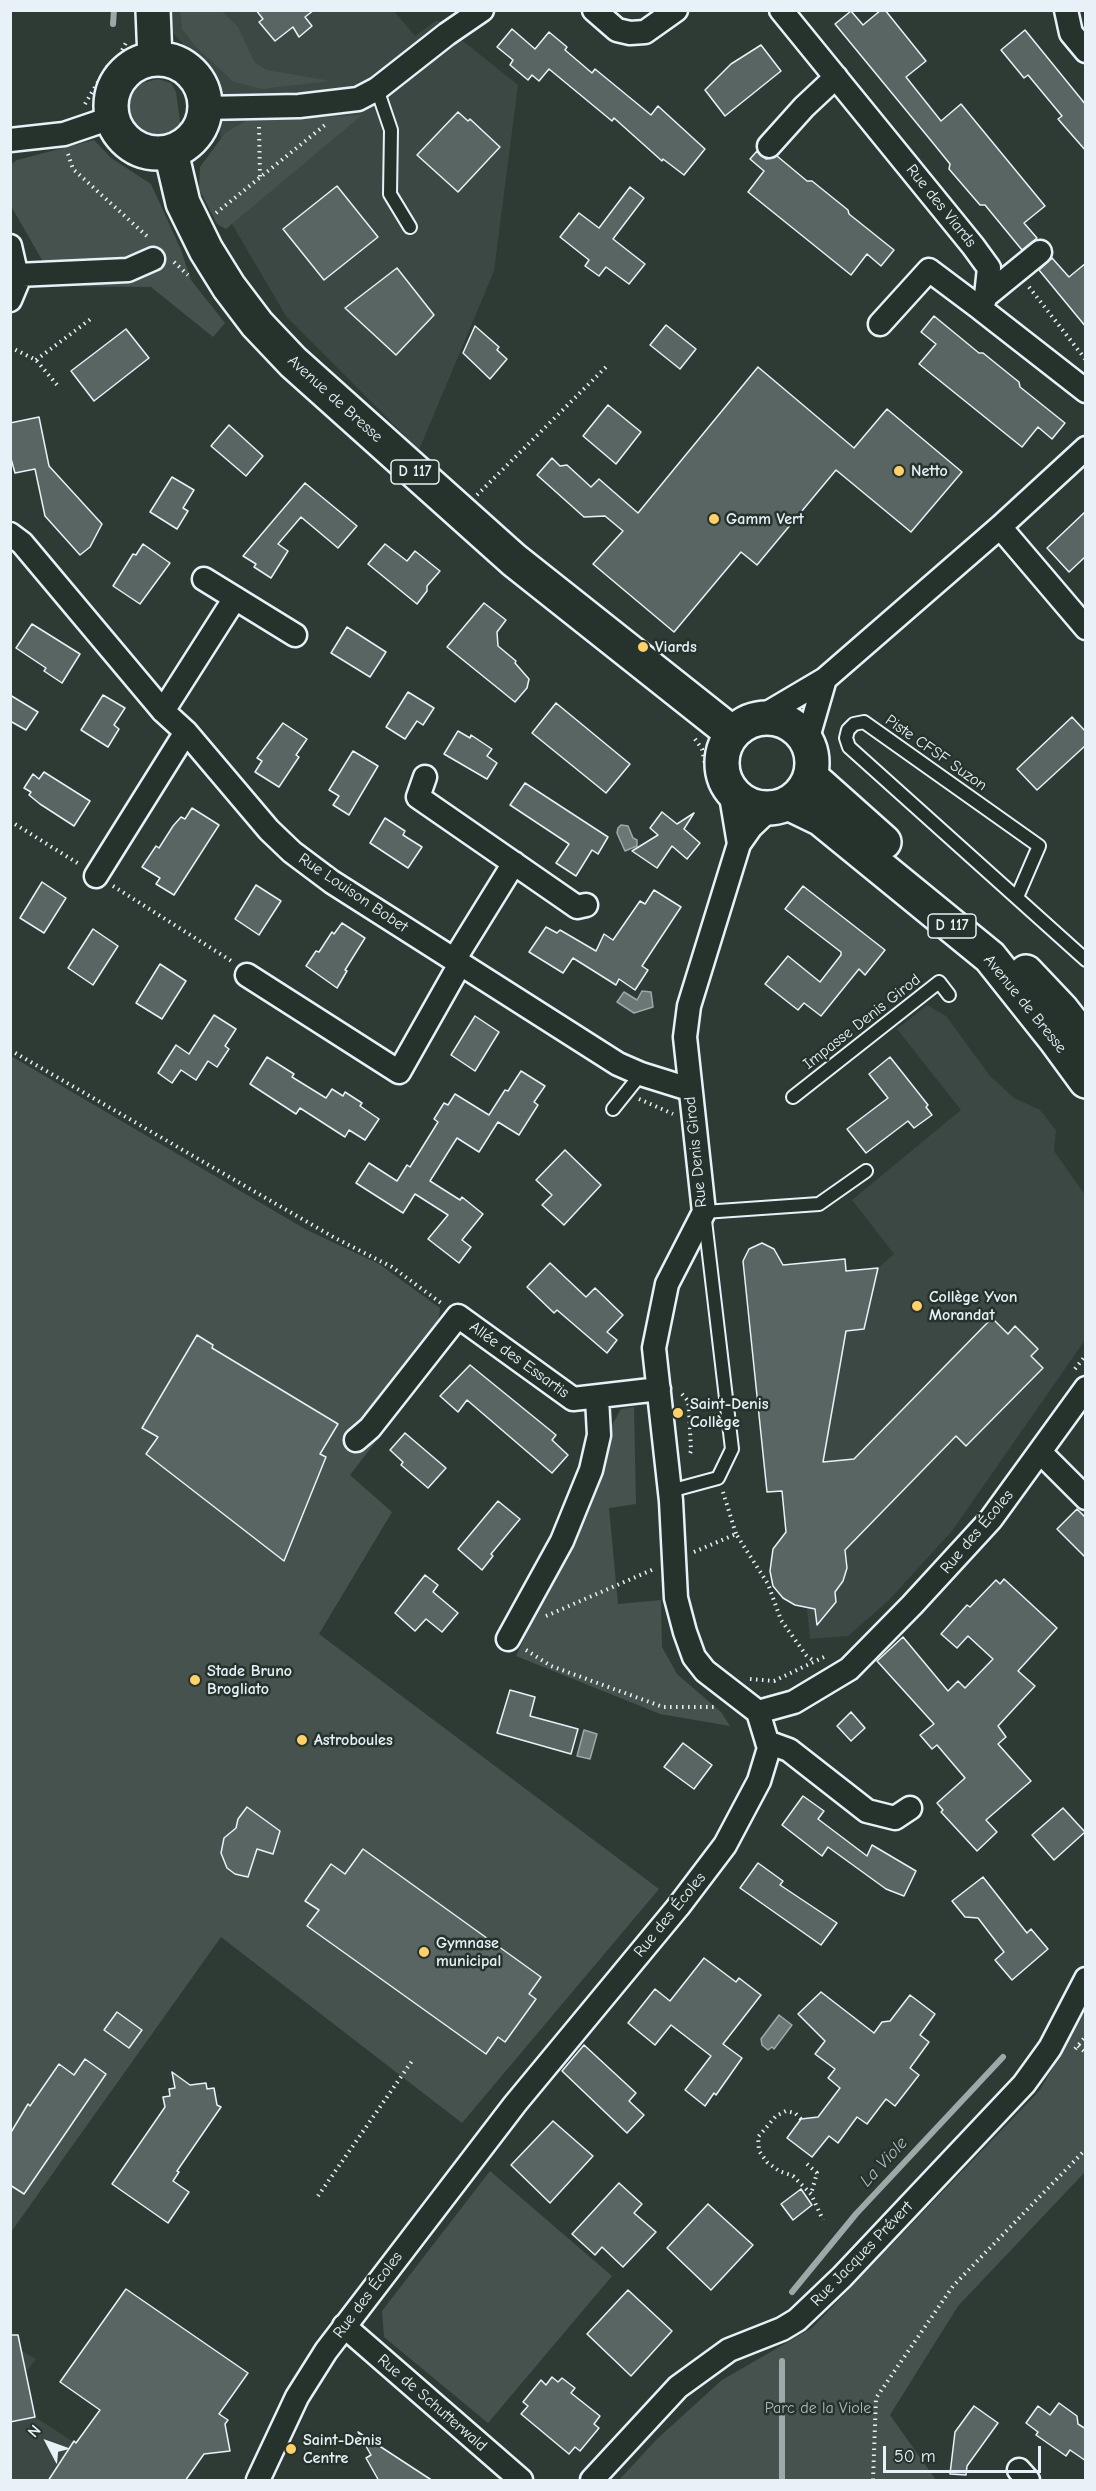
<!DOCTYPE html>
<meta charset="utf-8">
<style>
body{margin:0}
#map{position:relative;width:1096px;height:2491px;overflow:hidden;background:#2e3b35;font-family:"Comic Neue",sans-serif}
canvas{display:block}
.frame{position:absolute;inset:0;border:12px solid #e8f1f8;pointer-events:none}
.north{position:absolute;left:18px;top:2413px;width:60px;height:60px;-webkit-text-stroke:4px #26332d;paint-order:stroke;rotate:311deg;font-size:16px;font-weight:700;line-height:24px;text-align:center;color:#e8f1f8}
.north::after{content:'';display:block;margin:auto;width:21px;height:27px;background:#e8f1f8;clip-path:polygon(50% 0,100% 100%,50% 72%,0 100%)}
.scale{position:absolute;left:883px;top:2446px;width:158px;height:27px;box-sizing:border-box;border:3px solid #e8f1f8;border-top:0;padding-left:8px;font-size:18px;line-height:21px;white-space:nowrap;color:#e8f1f8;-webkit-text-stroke:4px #26332d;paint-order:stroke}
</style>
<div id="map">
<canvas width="1096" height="2491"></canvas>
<div class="frame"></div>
<div class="north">N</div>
<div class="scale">50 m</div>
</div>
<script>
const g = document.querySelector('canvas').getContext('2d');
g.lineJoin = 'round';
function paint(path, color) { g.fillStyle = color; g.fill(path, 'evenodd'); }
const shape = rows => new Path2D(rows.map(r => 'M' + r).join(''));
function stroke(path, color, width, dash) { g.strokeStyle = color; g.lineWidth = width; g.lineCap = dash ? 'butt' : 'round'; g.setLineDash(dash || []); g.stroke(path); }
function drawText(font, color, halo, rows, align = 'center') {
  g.font = font + ' "Comic Neue",sans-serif'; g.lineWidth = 5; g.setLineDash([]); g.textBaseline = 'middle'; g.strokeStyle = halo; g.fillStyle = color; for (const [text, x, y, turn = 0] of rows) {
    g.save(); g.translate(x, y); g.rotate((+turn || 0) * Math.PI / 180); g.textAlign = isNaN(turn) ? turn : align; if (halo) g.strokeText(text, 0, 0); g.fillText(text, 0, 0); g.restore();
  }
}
paint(shape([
 [144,11,394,11,415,36,437,20,518,85,494,271,419,450,286,316,226,214,216,80,171,31],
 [927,1005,946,1016,990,1076,1014,1098,1040,1110,1056,1130,1054,1151,1085,1195,1085,1340,952,1531,888,1601,848,1636,810,1639,807,1608,786,1601,772,1585,774,1583,770,1571,770,1558,776,1544,786,1532,782,1491,767,1492,744,1257,751,1247,764,1244,771,1247,778,1255,780,1271,845,1259,846,1271,878,1268,894,1254,852,1200,961,1110,897,1029],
 [11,2345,36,2359,26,2372,35,2417,132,2480,11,2480]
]), '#3b4843');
paint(shape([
 [180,11,222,11,238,27,255,63,267,70,331,81,262,89,234,82,196,47,182,29],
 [158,79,171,83,176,92,181,129,168,140,158,142,147,141,130,130,125,121,124,111,130,92,138,84],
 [362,115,226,229,217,224,199,189,200,167,225,133,246,121],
 [94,140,111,158,151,184,181,250,191,280,225,323,213,337,151,287,57,286,11,206,10,165,17,160],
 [11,1056,305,1229,379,1264,440,1308,438,1329,367,1420,384,1431,350,1475,392,1512,319,1634,659,1889,462,2123,221,1937,11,2232],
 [634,1407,636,1504,609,1508,618,1604,661,1600,662,1647,677,1674,721,1712,730,1726,660,1714,516,1656,583,1510,606,1436,621,1409],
 [1085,2011,1085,2172,958,2306,890,2415,936,2480,619,2480,657,2439,722,2380,812,2328,1040,2090],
 [490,2171,612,2276,488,2423,384,2337,382,2311]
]), '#45524e');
const water = shape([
 [621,825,628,826,633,838,637,840,637,846,625,851,617,833,618,828,621,825],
 [642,991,651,992,653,1007,634,1013,617,1002,624,992,637,1000,642,991],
 [584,1730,597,1734,590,1759,577,1756,584,1730],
 [779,2015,792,2025,774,2049,772,2047,768,2050,762,2045,761,2039,779,2015]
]);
paint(water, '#6b7775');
stroke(water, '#9da8a9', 1.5);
stroke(shape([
 [113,24,114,10],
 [792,2292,856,2214,1003,2057],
 [782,2480,782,2361]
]), '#9da8a9', 6);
const building = shape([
 [256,10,314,10,305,17,312,26,299,37,293,27,275,41,259,22,263,19,256,10],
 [881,10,885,10,926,61,906,77,941,121,961,104,1045,206,1024,223,1037,238,1022,250,985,205,980,205,949,169,950,164,933,143,835,24,851,11,863,25,881,10],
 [512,29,535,49,549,32,567,47,565,50,592,73,595,69,651,115,658,106,705,149,684,175,663,159,662,161,614,118,612,121,549,69,539,81,532,75,528,80,510,65,513,60,497,47,512,29],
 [1025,30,1086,105,1086,151,1058,119,1062,116,1028,75,1024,78,1001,50,1025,30],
 [761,45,781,71,725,116,705,90,731,64,761,45],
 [458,112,468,121,470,119,500,147,458,192,417,155,458,112],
 [757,151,766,159,777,156,807,181,812,181,848,210,849,214,894,250,881,266,867,254,851,275,748,192,764,171,750,159,757,151],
 [337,186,378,237,324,280,283,229,337,186],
 [630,187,644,198,613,239,645,264,629,284,606,267,599,276,585,266,589,260,560,237,579,213,599,228,630,187],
 [1052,258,1069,277,1086,263,1086,327,1039,270,1052,258],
 [397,268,434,315,396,355,345,308,397,268],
 [934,316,979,353,983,353,1009,374,1019,382,1020,387,1065,423,1052,439,1038,427,1022,447,919,364,936,344,921,332,934,316],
 [666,325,696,349,680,369,650,345,666,325],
 [475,326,499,347,497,350,507,359,490,379,463,353,475,326],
 [126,329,149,358,94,401,71,371,126,329],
 [758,367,854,448,887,409,962,472,911,532,836,470,757,565,741,552,674,632,593,564,623,531,605,516,584,517,537,475,552,458,560,466,567,465,591,487,599,479,638,513,758,367],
 [608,405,641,432,616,464,583,436,608,405],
 [39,417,49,466,102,524,90,547,80,555,45,516,35,469,15,473,10,455,10,423,39,417],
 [229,425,263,456,246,476,211,446,229,425],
 [172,477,194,490,183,508,188,511,177,529,150,512,172,477],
 [305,483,357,526,338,548,301,517,278,544,288,551,271,578,254,567,256,564,243,556,305,483],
 [1086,511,1086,556,1069,572,1047,548,1086,511],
 [143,544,170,563,140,604,113,586,133,554,136,555,143,544],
 [385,544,407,561,415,551,440,571,427,586,427,591,417,604,368,564,385,544],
 [484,603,506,620,497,632,498,646,516,661,515,663,529,679,527,688,515,702,447,647,484,603],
 [32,624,80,654,62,683,44,671,46,668,16,648,32,624],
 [347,627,386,652,370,677,331,653,347,627],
 [408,692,434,708,423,725,417,721,405,739,386,727,408,692],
 [10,695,38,712,26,730,10,721,10,695],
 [103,695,125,708,114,725,119,729,108,747,81,730,103,695],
 [556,703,630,764,606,793,532,733,556,703],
 [1072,717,1086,732,1086,745,1037,790,1017,769,1072,717],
 [283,723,307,739,296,755,299,757,279,787,255,772,262,761,257,758,283,723],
 [458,731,470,738,471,735,492,749,487,756,497,763,487,779,444,754,458,731],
 [353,751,378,766,349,815,333,805,339,796,329,790,353,751],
 [44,772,90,801,74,826,40,804,29,795,31,792,24,788,33,774,39,779,44,772],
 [525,783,608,837,598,854,592,850,576,876,556,863,569,844,510,805,525,783],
 [192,808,219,825,174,895,156,884,160,878,142,867,156,846,159,848,173,826,181,817,185,819,192,808],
 [662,812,677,824,694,813,684,829,700,843,687,859,672,846,657,868,632,851,658,835,650,828,662,812],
 [385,818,405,831,403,835,422,847,408,868,370,843,385,818],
 [42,882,66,898,44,933,20,918,42,882],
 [256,885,281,901,259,935,235,919,256,885],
 [803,886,885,950,865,975,859,969,821,1016,804,1003,798,1010,765,984,788,956,820,982,841,955,841,952,785,909,803,886],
 [654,890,681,907,642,966,648,970,635,990,619,979,616,985,573,958,563,973,529,952,546,927,557,933,560,930,596,951,604,934,613,940,640,901,645,904,654,890],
 [342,923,365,938,345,970,347,971,337,988,306,966,316,951,319,952,332,932,334,934,342,923],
 [93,929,118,946,93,985,68,968,93,929],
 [160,964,186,981,162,1019,136,1003,160,964],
 [214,1015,236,1029,225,1046,229,1049,217,1067,208,1061,196,1080,181,1070,172,1083,158,1073,176,1045,189,1054,214,1015],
 [475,1016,499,1032,475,1071,451,1055,475,1016],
 [267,1057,294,1074,292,1077,326,1098,332,1089,343,1096,345,1092,362,1103,360,1106,379,1119,365,1140,349,1130,345,1137,300,1108,296,1114,250,1084,267,1057],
 [890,1057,928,1105,926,1107,932,1115,914,1128,908,1121,866,1153,847,1129,888,1098,869,1074,890,1057],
 [521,1071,545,1086,534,1102,538,1105,519,1135,498,1122,479,1152,457,1138,430,1181,460,1200,462,1197,483,1214,462,1240,471,1247,459,1263,428,1239,448,1215,415,1194,403,1213,356,1183,369,1163,397,1181,407,1165,410,1167,438,1122,434,1119,444,1103,448,1105,455,1094,489,1115,505,1090,508,1091,521,1071],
 [565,1150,601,1185,564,1225,542,1205,552,1195,536,1180,565,1150],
 [762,1243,774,1249,783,1265,845,1259,846,1271,878,1268,864,1329,846,1331,823,1462,854,1459,992,1318,1008,1334,1015,1326,1038,1349,1031,1356,1043,1368,966,1446,956,1436,845,1550,847,1568,843,1581,835,1592,836,1602,817,1625,815,1609,795,1605,783,1598,773,1586,770,1571,773,1549,786,1532,782,1491,767,1492,743,1261,749,1249,762,1243],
 [550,1263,586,1297,595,1288,623,1315,607,1332,617,1340,607,1353,557,1310,554,1313,527,1287,550,1263],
 [197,1335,213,1345,212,1348,338,1424,320,1454,326,1457,284,1561,146,1454,158,1437,142,1428,197,1335],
 [470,1365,556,1435,552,1440,568,1455,552,1473,467,1400,458,1412,440,1396,470,1365],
 [405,1433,446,1468,428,1488,401,1465,403,1462,390,1450,405,1433],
 [498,1501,520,1519,491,1554,493,1556,482,1570,458,1549,498,1501],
 [1077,1509,1086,1518,1086,1558,1057,1529,1077,1509],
 [425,1575,438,1585,433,1592,458,1613,442,1632,426,1619,415,1631,395,1613,425,1575],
 [1004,1579,1057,1628,1018,1671,1035,1686,998,1726,1006,1737,998,1744,1031,1781,986,1820,997,1832,977,1851,941,1812,943,1810,937,1803,965,1778,937,1745,932,1749,920,1735,934,1724,877,1661,903,1637,948,1691,958,1681,965,1688,993,1659,968,1636,957,1648,941,1634,967,1605,970,1607,996,1580,1000,1584,1004,1579],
 [510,1690,535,1697,530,1716,578,1729,571,1754,497,1733,510,1690],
 [851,1712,865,1728,851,1741,837,1726,851,1712],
 [683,1743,712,1765,694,1789,664,1767,683,1743],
 [803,1796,824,1811,818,1819,867,1856,872,1845,916,1871,904,1896,886,1889,828,1847,822,1856,782,1825,803,1796],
 [247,1807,280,1831,273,1854,257,1849,248,1877,235,1874,227,1868,221,1853,224,1838,236,1828,238,1819,247,1807],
 [1063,1808,1085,1832,1054,1860,1032,1835,1063,1808],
 [363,1849,541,1977,529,1994,536,1999,505,2042,498,2037,486,2054,307,1926,319,1910,305,1901,331,1864,345,1874,363,1849],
 [758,1863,783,1881,780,1885,837,1923,821,1945,740,1888,758,1863],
 [983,1877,1027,1933,1031,1929,1048,1949,1012,1980,995,1960,1004,1952,978,1918,965,1917,952,1901,983,1877],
 [704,1958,736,1982,739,1978,761,1995,723,2044,742,2058,716,2095,714,2093,705,2106,685,2090,711,2056,671,2025,655,2045,628,2023,655,1989,670,2001,704,1958],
 [821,1992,874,2033,882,2022,890,2021,910,1995,935,2014,920,2035,929,2042,910,2068,919,2075,895,2106,886,2099,867,2124,857,2117,838,2143,829,2136,812,2157,787,2138,801,2119,818,2117,840,2088,828,2078,835,2069,815,2054,825,2041,798,2014,821,1992],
 [117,2012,142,2030,129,2048,104,2030,117,2012],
 [584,2045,636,2093,629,2101,644,2115,627,2133,562,2071,584,2045],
 [85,2059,106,2074,24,2194,10,2185,10,2134,28,2104,30,2106,59,2064,74,2075,85,2059],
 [172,2072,190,2085,206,2083,207,2089,214,2088,217,2105,221,2107,177,2171,179,2172,173,2181,189,2192,168,2223,112,2184,165,2107,163,2097,170,2096,169,2089,175,2088,172,2072],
 [553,2121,593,2156,550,2203,511,2165,553,2121],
 [619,2183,642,2204,634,2213,656,2232,623,2267,602,2247,595,2255,572,2234,619,2183],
 [801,2189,812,2205,793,2220,781,2204,801,2189],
 [708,2204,753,2245,711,2290,667,2248,708,2204],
 [126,2289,248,2373,219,2414,228,2420,225,2424,230,2451,204,2454,185,2481,48,2481,74,2441,76,2443,100,2410,60,2382,126,2289],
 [628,2290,672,2331,631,2376,587,2334,628,2290],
 [10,2335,18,2335,35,2417,10,2422,10,2335],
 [552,2377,558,2382,562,2378,575,2388,571,2393,600,2416,594,2424,599,2428,580,2451,575,2447,569,2454,521,2414,528,2406,523,2402,541,2380,546,2385,552,2377],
 [1059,2403,1077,2416,1078,2424,1086,2429,1086,2461,1070,2450,1066,2456,1036,2435,1038,2432,1026,2423,1038,2406,1050,2415,1059,2403],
 [974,2406,998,2423,967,2466,966,2475,950,2474,955,2432,974,2406],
 [358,2432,433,2481,379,2481,366,2458,371,2455,358,2432]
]);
paint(building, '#596563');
stroke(building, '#e8f1f8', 1.5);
const service = shape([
 [377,89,391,130,390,194,410,227],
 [1017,897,1039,846,864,722,854,724,848,730,846,738,849,747,1086,960],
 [793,1097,939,982,949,995],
 [613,1109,641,1074],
 [670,1491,718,1478,732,1449,704,1212,819,1204,866,1171]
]);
const minor = shape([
 [594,10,617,30,630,33,645,32,676,10],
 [781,10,973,246,989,268,986,296,981,309,1086,391],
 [1066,10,1071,33,1086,51],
 [205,108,299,106,358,99,377,89,447,34,482,10],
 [10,140,64,134,111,118],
 [769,146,804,107,836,77],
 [10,246,18,281,10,300],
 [17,275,128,270,153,259],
 [986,296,1040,252],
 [880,324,929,270,981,309],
 [1000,527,1086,628],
 [10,534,22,543,163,711,186,732,269,830,292,852,332,882,618,1064,641,1074,689,1089],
 [204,579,295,635],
 [163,711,235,598],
 [759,718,825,679,1000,527,1086,448],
 [807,741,825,679],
 [425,777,418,797,577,907,586,905],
 [730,790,739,844],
 [96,876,186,732],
 [454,960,514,863],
 [247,975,399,1072,460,964],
 [356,1440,370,1428,458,1316,573,1399,659,1389],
 [1040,1452,1086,1498],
 [508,1639,562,1541,591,1470,599,1435,597,1398],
 [758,1712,705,1671,694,1657,685,1632,676,1598,671,1501,654,1348,667,1284,704,1212,685,1037,689,1006,739,844,751,827,771,808],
 [758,1712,794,1702,849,1669,912,1605,991,1519,1086,1388],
 [767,1742,789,1750,867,1811,895,1818,910,1808],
 [344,2326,521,2480],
 [1019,2470,1028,2480],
 [258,2480,297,2397,326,2351,515,2104,678,1907,725,1845,759,1781,769,1748,758,1712],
 [592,2480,678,2387,729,2350,782,2329,797,2320,842,2277,1024,2084,1050,2048,1086,1979]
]);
const primary = shape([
 [153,10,155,59],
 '111 106a47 47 0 1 1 94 0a47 47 0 1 1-94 0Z',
 [171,152,183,203,206,250,229,287,257,324,293,362,514,560,732,733],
 '722 763a45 45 0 1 1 90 0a45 45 0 1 1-90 0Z',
 [810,776,884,842],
 [788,803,821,819,990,957,1056,1040,1086,1081],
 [1026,972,1061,1009,1086,1041]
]);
stroke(service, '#e8f1f8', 16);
stroke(minor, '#e8f1f8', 27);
stroke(primary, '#e8f1f8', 38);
stroke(shape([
 [85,104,107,67,119,56,127,41],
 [259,127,260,177],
 [68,154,73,169,149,238],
 [216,213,325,125],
 [174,262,188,275],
 [1029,287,1086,360],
 [10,347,36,360,58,386],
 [36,360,92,318],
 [477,495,609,364],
 [695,739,702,749,709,783],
 [10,821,79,864],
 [113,886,233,962],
 [10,1050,335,1238,392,1267,441,1303],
 [639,1099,673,1114],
 [1075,1369,1086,1355],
 [682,1394,688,1401,689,1408,691,1451,689,1456],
 [723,1492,736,1534],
 [694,1552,736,1534,768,1584,781,1620,806,1655,815,1662],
 [546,1616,654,1569],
 [526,1650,551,1666,663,1707,716,1707],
 [750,1679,774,1681,824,1657],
 [1078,2046,1086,2053],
 [1075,2049,1086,2036],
 [801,2119,795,2113,786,2111,776,2116,758,2137,759,2151,767,2162,779,2171,793,2176,811,2194,823,2220],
 [807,2164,817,2173,811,2194],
 [318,2196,412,2061],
 [873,2480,876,2398,953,2286,1086,2149]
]), '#e8f1f8', 4, [1.5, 4.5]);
stroke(service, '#26332d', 12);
stroke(minor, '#26332d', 22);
stroke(primary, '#26332d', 33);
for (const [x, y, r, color] of [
 [899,471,6,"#ffd166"],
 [714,519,6,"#ffd166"],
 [643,647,6,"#ffd166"],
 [917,1306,6,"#ffd166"],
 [678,1413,6,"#ffd166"],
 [195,1680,6,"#ffd166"],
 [302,1740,6,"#ffd166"],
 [424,1952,6,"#ffd166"],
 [291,2449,6,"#ffd166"]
]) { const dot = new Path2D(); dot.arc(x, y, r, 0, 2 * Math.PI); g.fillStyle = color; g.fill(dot); stroke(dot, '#26332d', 2); }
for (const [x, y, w] of [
 [415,472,48],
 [952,926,48]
]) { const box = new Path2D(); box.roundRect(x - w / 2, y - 12, w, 24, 4.5); g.fillStyle = '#26332d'; g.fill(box); stroke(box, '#e8f1f8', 1.5); }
drawText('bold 15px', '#e8f1f8', null, [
 ["D 117",415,472],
 ["D 117",952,926]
]);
drawText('16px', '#e8f1f8', '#26332d', [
 ["Rue des Viards",941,206,51],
 ["Avenue de Bresse",335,399,42],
 ["Piste CFSF Suzon",936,753,35],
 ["Rue Louison Bobet",353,893,34],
 ["Avenue de Bresse",1025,1004,51],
 ["Impasse Denis Girod",862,1022,-38],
 ["Rue Denis Girod",696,1152,-96],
 ["Allée des Essartis",519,1360,36],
 ["Rue des Écoles",977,1532,-50],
 ["Rue des Écoles",670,1915,-51],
 ["Rue Jacques Prévert",862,2254,-46],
 ["Rue des Écoles",368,2295,-53],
 ["Rue de Schutterwald",432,2403,41]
]);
drawText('bold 16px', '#e8f1f8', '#26332d', [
 ["Netto",911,471],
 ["Gamm Vert",726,519],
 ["Viards",655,647],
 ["Collège Yvon",929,1297],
 ["Morandat",929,1315],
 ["Saint-Denis",690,1404],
 ["Collège",690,1422],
 ["Stade Bruno",207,1671],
 ["Brogliato",207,1689],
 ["Astroboules",314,1740],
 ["Gymnase",436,1943],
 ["municipal",436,1961],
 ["Saint-Denis",303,2440],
 ["Centre",303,2458]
], 'left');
drawText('16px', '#afb9bc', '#26332d', [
 ["Parc de la Viole",818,2408]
]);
drawText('italic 18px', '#b0babd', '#26332d', [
 ["La Viole",884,2162,-47]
]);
</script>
